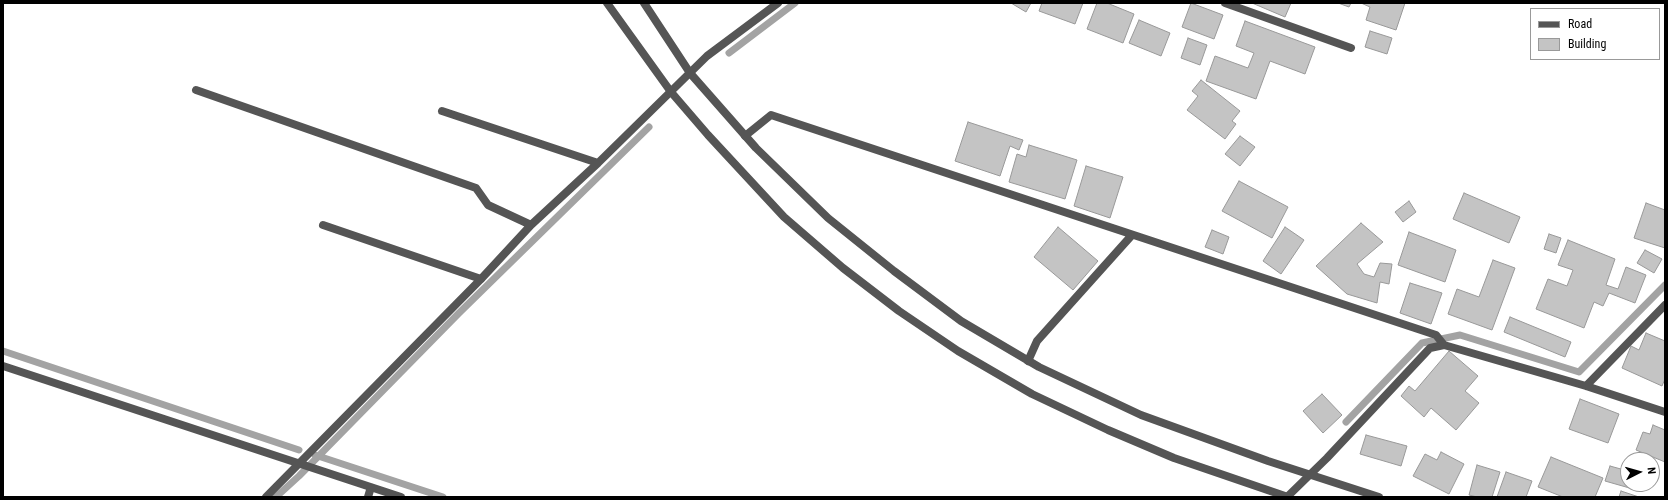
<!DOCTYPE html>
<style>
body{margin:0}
#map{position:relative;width:1668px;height:500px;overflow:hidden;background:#fff;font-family:"Roboto Condensed",sans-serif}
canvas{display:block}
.frame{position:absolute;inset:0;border:4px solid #000;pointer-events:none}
.legend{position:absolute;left:1530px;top:8px;width:130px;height:52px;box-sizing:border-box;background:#fff;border:1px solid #999;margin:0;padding:5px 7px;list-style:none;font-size:12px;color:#000}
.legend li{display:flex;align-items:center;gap:8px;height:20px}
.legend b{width:20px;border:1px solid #999}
.north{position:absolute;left:1620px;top:452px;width:40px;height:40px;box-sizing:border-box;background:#fff;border:1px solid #999;border-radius:50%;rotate:84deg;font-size:11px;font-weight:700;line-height:16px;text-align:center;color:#000}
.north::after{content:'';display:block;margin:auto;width:14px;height:18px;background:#000;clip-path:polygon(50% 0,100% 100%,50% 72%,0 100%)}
</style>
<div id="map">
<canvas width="1668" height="500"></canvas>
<div class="frame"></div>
<ul class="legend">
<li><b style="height:5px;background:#555"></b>Road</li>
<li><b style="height:11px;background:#c4c4c4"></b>Building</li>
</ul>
<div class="north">N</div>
</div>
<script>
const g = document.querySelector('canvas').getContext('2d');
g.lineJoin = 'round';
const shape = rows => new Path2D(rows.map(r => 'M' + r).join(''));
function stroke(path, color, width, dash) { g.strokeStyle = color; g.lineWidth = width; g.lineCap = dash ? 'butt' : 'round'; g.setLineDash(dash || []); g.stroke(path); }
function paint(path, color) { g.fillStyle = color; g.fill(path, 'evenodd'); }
stroke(shape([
 [729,53,795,3],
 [3,351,299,450],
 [1346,422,1422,343,1460,335,1579,372,1665,285],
 [315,455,443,497],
 [276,497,299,476,459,313,649,127]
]), '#a3a3a3', 7);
const building = shape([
 [1011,3,1031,3,1026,12,1011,3],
 [1042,3,1083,3,1075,24,1039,11,1042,3],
 [1097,3,1107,3,1134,14,1123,43,1087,29,1097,3],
 [1191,3,1223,15,1214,39,1182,27,1191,3],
 [1252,3,1291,3,1285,17,1252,3],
 [1338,3,1351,3,1349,7,1338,3],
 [1361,3,1405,3,1396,30,1366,20,1370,7,1361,3],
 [1139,20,1170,33,1161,56,1129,43,1139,20],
 [1245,21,1315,47,1305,74,1270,61,1256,99,1206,81,1215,56,1248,68,1254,53,1236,46,1245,21],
 [1370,31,1392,38,1387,54,1365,47,1370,31],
 [1188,38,1207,45,1200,65,1181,58,1188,38],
 [1201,80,1240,111,1232,121,1236,124,1225,139,1187,110,1198,96,1192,91,1201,80],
 [968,122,1023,140,1019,150,1010,146,1000,176,955,161,968,122],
 [1240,136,1255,147,1240,166,1225,154,1240,136],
 [1029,145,1077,160,1065,199,1009,182,1017,154,1026,157,1029,145],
 [1086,166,1123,177,1110,218,1074,206,1086,166],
 [1239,181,1288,207,1272,238,1222,211,1239,181],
 [1464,193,1520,217,1509,243,1453,219,1464,193],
 [1409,201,1416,212,1403,222,1395,212,1409,201],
 [1646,203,1665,210,1665,248,1634,238,1646,203],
 [1361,223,1383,242,1357,264,1364,274,1374,277,1380,263,1392,264,1389,284,1380,282,1377,303,1347,294,1316,266,1361,223],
 [1058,227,1098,261,1073,290,1034,257,1058,227],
 [1285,227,1304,240,1281,274,1263,261,1285,227],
 [1212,230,1229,237,1223,254,1205,247,1212,230],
 [1409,232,1456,250,1445,282,1398,265,1409,232],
 [1549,234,1561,238,1556,253,1544,249,1549,234],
 [1568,240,1615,259,1606,285,1618,289,1626,267,1646,275,1635,303,1609,293,1603,306,1594,302,1584,328,1536,309,1548,279,1567,286,1573,270,1558,265,1568,240],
 [1645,250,1662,259,1654,273,1637,263,1645,250],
 [1493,260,1515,268,1492,330,1448,314,1457,289,1479,297,1493,260],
 [1410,283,1442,293,1431,324,1400,313,1410,283],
 [1510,317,1571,342,1565,357,1504,332,1510,317],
 [1646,333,1665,341,1665,379,1662,386,1622,368,1631,346,1639,350,1646,333],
 [1449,351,1478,376,1465,391,1479,403,1456,430,1431,408,1424,417,1401,396,1409,386,1415,391,1449,351],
 [1322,394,1342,415,1323,433,1303,411,1322,394],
 [1580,399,1619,414,1608,443,1569,429,1580,399],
 [1653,425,1665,430,1665,462,1636,450,1643,432,1650,434,1653,425],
 [1366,435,1407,446,1401,466,1360,454,1366,435],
 [1441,452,1464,464,1449,494,1413,476,1425,454,1437,460,1441,452],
 [1551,457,1603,478,1595,497,1563,497,1538,487,1551,457],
 [1477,465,1500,472,1492,497,1477,497,1469,495,1477,465],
 [1610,466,1628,471,1628,484,1642,484,1640,491,1605,481,1610,466],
 [1506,472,1532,481,1526,497,1497,497,1506,472],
 [1621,491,1639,497,1619,497,1621,491]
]);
paint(building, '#c4c4c4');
stroke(building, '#999', 1);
stroke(shape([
 [323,225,481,279]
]), '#555', 8);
stroke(shape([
 [1225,3,1351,48],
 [196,90,476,188,488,205,531,225],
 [442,111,598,163],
 [745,136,771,115,1436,335,1444,345,1586,386,1665,412],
 [1028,361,1037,341,1132,235],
 [3,366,401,497],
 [1586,386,1665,305],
 [266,497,481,279,531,225,598,163,707,56,778,3],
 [368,497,371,487],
 [1287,497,1327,458,1430,348,1444,345]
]), '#555', 8);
stroke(shape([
 [607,3,671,92,708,135,784,217,843,268,899,311,958,351,1032,394,1108,430,1174,458,1288,497],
 [644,3,690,73,756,148,828,218,894,271,961,321,1039,367,1141,415,1268,461,1379,497]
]), '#555', 8);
</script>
